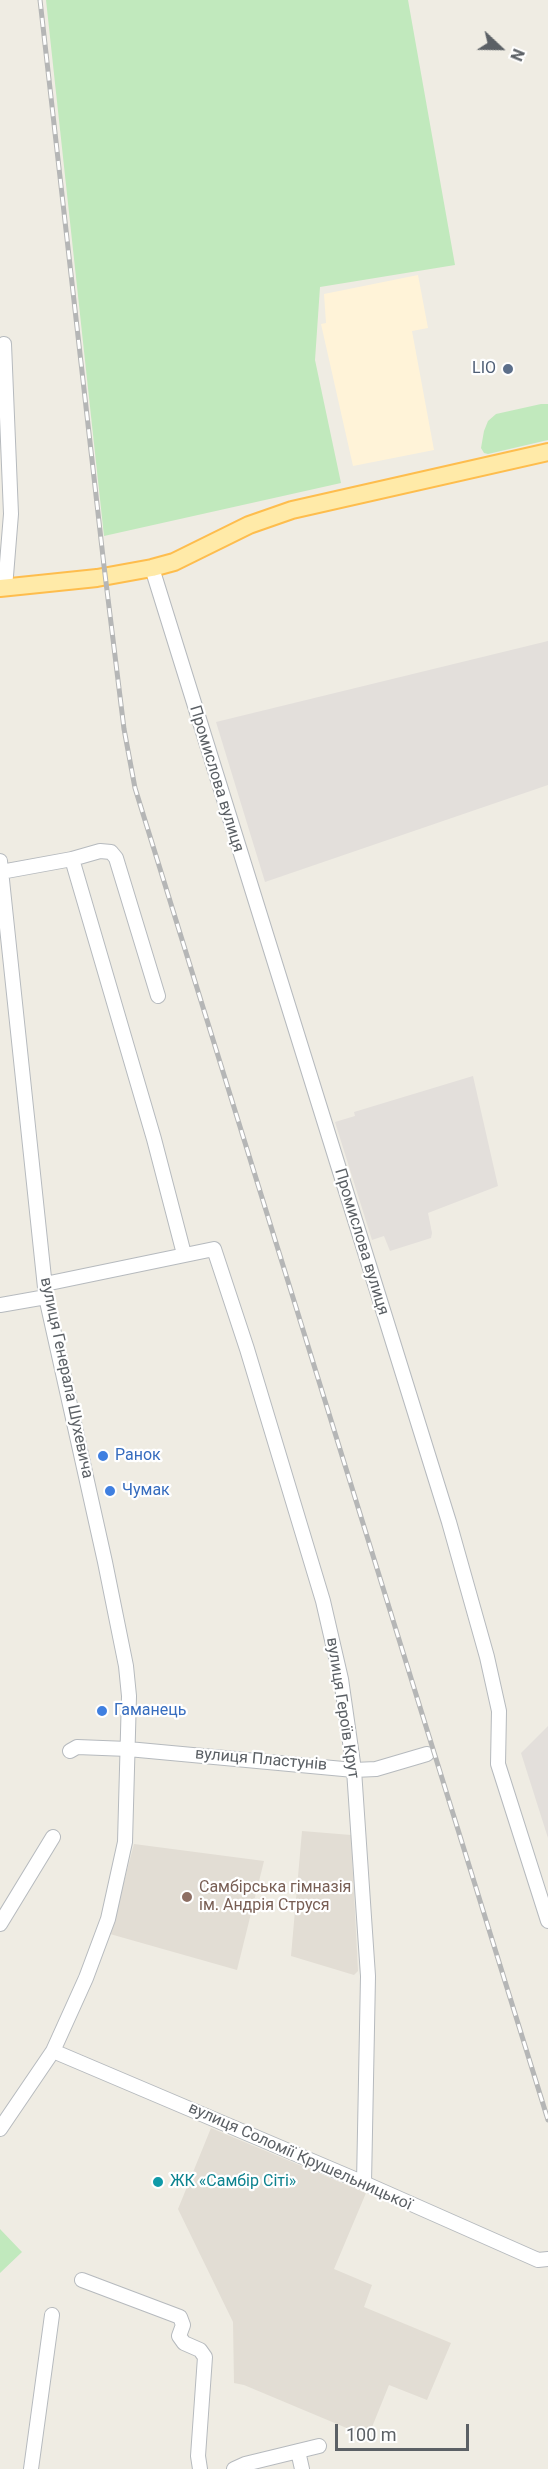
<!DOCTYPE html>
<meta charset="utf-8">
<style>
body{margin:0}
#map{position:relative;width:548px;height:2469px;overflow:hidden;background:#efece3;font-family:Roboto,sans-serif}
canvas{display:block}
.north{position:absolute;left:470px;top:18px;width:60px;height:60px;-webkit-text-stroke:4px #fff;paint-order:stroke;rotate:112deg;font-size:16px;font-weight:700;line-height:24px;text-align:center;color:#5b6065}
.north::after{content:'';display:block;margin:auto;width:21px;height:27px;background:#5b6065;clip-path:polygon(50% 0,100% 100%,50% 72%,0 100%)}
.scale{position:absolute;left:335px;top:2424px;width:134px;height:27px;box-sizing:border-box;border:3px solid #5b6065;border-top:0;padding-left:8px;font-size:18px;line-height:21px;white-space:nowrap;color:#5b6065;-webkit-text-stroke:4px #fff;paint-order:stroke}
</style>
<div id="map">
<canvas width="548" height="2469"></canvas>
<div class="north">N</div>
<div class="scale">100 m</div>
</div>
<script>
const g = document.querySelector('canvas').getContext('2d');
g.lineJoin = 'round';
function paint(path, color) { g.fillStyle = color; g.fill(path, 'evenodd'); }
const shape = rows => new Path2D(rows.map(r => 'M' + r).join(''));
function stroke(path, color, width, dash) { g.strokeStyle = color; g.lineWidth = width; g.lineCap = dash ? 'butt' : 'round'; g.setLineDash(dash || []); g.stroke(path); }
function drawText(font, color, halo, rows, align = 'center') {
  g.font = font + ' Roboto,sans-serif'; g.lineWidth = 4.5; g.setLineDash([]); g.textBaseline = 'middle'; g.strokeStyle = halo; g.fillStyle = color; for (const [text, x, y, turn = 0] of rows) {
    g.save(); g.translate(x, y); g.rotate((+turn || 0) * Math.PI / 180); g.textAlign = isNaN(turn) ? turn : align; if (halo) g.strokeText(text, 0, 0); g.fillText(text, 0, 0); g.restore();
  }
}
paint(shape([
 [418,275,428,328,412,331,434,450,353,466,321,324,326,323,324,294]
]), '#fff3d8');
paint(shape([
 [548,641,548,785,265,882,216,722],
 [473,1076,498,1186,428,1213,432,1233,431,1238,390,1251,384,1236,372,1240,335,1122,355,1116,354,1112],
 [548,1726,548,1838,521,1753]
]), '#e3dfdb');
paint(shape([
 [302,1831,351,1835,358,1971,354,1975,291,1956],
 [134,1844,264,1861,237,1970,110,1934],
 [211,2128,366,2193,334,2269,372,2285,364,2307,451,2343,427,2400,389,2385,368,2437,244,2385,234,2383,233,2322,178,2209]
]), '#e2ddd4');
paint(shape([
 [46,0,408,0,455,265,320,287,315,360,341,483,104,536],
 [541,404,548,404,548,440,488,454,484,453,481,448,484,431,488,421,496,414],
 [0,2229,22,2252,0,2273]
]), '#c1e9bd');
const minor = shape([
 [4,344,11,514,5,588],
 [152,568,449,1522,487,1657,499,1711,498,1764,548,1921],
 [72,859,154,1139,184,1254],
 [0,861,46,1297,105,1562,126,1666,129,1696,125,1842,108,1919,86,1978,53,2051,0,2129],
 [1,872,72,859,100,851,111,852,116,858,158,996],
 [45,1284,214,1249,247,1349,323,1601,341,1679,354,1770,368,1976,364,2183],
 [0,1305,46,1297],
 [70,1751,77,1747,128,1749,354,1770,376,1769,427,1754],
 [0,1924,53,1837],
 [53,2051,364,2183,538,2260,548,2259],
 [82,2280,180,2317,183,2325,179,2336,184,2343,200,2350,205,2357,198,2456,200,2469],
 [298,2451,302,2469],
 [31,2469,52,2315],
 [234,2469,245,2464,319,2446]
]);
const major = shape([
 [0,588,97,578,152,568,174,562,249,525,292,510,548,452]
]);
stroke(minor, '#b6babe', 16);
stroke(major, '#febd4d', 20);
stroke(minor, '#fff', 14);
stroke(major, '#ffeaa8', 16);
const rail = shape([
 [40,0,104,566,124,729,135,788,548,2120]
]);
stroke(rail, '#b5b6b6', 5);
stroke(rail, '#fff', 3, [9]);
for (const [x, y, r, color] of [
 [508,369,6,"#5c6f8a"],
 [103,1456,6,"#3f7fe0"],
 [110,1491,6,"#3f7fe0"],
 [102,1711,6,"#3f7fe0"],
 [187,1897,6,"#8d6e63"],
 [158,2182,6,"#0f9aa8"]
]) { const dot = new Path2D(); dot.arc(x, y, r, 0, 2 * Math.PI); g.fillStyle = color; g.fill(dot); stroke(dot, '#fff', 2); }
drawText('16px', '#4e5e75', '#fff', [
 ["LIO",496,369]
], 'right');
drawText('16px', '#5b6065', '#fff', [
 ["Промислова вулиця",216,779,73],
 ["Промислова вулиця",361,1242,73],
 ["вулиця Генерала Шухевича",66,1378,78],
 ["вулиця Героїв Крут",342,1708,81],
 ["вулиця Пластунів",261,1760,5],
 ["вулиця Соломії Крушельницької",300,2157,24]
]);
drawText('16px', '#366cbe', '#fff', [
 ["Ранок",115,1456],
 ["Чумак",122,1491],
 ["Гаманець",114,1711]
], 'left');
drawText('16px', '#785e54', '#fff', [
 ["Самбірська гімназія",199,1888],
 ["ім. Андрія Струся",199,1906]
], 'left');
drawText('16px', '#0d838f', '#fff', [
 ["ЖК «Самбір Сіті»",170,2182]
], 'left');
</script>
